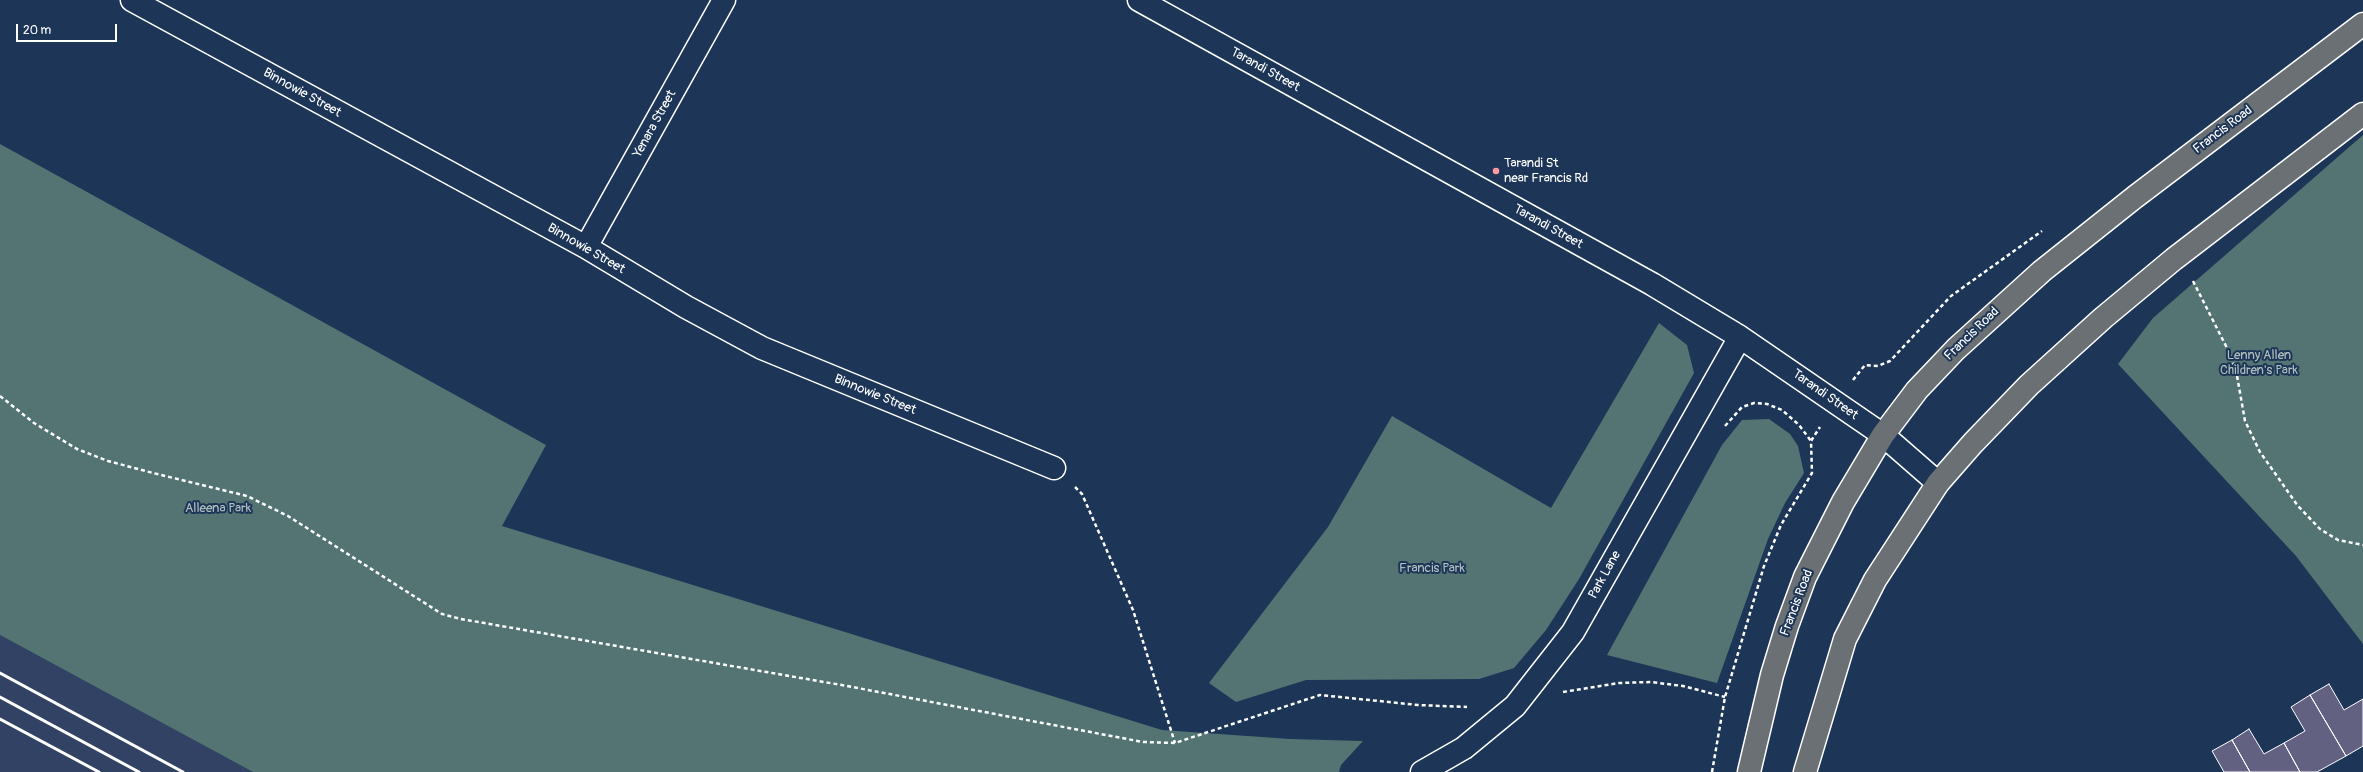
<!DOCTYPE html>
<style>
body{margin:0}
#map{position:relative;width:2363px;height:772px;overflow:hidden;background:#1d3557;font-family:Pangolin,sans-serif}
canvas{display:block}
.scale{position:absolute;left:16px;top:24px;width:101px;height:18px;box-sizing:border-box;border:2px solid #fff;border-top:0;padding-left:5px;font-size:12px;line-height:14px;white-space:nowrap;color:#fff;-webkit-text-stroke:3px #1d3557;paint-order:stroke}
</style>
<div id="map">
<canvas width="2363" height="772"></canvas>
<div class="scale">20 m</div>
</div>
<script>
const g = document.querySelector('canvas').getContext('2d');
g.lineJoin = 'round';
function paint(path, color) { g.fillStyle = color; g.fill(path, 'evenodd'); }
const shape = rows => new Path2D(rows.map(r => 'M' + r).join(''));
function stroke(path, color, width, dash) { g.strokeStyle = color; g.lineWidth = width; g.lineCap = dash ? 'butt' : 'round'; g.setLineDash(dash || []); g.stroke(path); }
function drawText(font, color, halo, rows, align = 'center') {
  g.font = font + ' Pangolin,sans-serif'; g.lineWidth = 4; g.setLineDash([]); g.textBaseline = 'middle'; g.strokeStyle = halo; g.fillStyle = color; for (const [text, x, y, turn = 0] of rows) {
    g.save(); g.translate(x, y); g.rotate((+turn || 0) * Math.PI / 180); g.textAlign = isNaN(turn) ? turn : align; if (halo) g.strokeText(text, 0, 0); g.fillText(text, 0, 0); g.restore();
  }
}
paint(shape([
 [0,635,70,673,253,772,0,772]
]), '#324264');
paint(shape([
 [2363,135,2363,644,2296,556,2118,364,2153,318],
 [0,144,546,445,502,526,1162,730,1290,739,1363,741,1341,765,1339,772,253,772,0,635],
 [1659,323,1687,345,1694,373,1579,579,1546,630,1514,668,1479,679,1306,680,1236,702,1209,683,1328,527,1392,416,1551,508],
 [1769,419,1790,434,1798,446,1804,473,1785,503,1768,539,1717,683,1607,655,1722,445,1742,420]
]), '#547473');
const building = shape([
 [2329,684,2344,710,2363,699,2363,746,2346,756,2310,695,2329,684],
 [2310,695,2346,756,2317,772,2300,772,2284,743,2305,731,2291,707,2310,695],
 [2249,729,2264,754,2284,743,2300,772,2250,772,2232,740,2249,729],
 [2232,740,2250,772,2224,772,2212,751,2232,740]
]);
paint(building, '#626182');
stroke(building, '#fff', 1);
const minor = shape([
 [132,0,586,247,686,307,762,348,1054,468],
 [1139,0,1652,284,1740,337,1883,435,1938,483],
 [586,247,724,0],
 [1422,772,1464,748,1515,706,1573,632,1740,337]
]);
const major = shape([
 [1749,772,1772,675,1787,626,1805,577,1843,502,1883,435,1917,390,1956,349,2042,271,2135,197,2363,24],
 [1805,772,1845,639,1875,580,1938,483,1973,443,2029,385,2103,318,2174,259,2363,114]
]);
stroke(minor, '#fff', 25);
stroke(major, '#fff', 25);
stroke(shape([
 [2193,281,2230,354,2236,370,2245,421,2260,452,2298,506,2320,529,2338,540,2363,545],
 [1853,380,1865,365,1878,366,1890,361,1951,296,2042,231],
 [0,396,34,423,77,449,108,461,153,473,247,496,288,516,442,614,461,619,847,686,1143,742,1175,743,1320,695,1418,705,1467,707],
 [1725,426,1742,407,1754,403,1767,404,1782,410,1799,425,1811,441],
 [1075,487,1082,494,1133,610,1175,743],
 [1563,692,1619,683,1651,682,1683,686,1725,697],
 [1712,772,1725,697,1764,566,1781,525,1812,473,1811,441,1820,427]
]), '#fff', 2.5, [4, 3]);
stroke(minor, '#1d3557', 22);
stroke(major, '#6a7074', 22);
stroke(shape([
 [0,673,183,772],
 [0,697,139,772],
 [0,719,99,772]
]), '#fff', 3);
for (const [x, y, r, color] of [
 [1496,171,4,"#ff9aa2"]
]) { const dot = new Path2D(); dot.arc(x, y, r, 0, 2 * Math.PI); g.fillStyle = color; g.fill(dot); stroke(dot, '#1d3557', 1.5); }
drawText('13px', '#fff', '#1d3557', [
 ["Tarandi Street",1265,70,29],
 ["Binnowie Street",302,93,29],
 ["Yenara Street",655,124,-61],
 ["Francis Road",2223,130,-37],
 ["Tarandi Street",1548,227,29],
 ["Binnowie Street",586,249,30],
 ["Francis Road",1972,334,-44],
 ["Binnowie Street",875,395,22],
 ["Tarandi Street",1825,395,35],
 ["Park Lane",1605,575,-61],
 ["Francis Road",1797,603,-69]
]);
drawText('13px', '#fff', '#1d3557', [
 ["Tarandi St",1504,164],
 ["near Francis Rd",1504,179]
], 'left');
drawText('13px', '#b2c0c0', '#1d3557', [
 ["Lenny Allen",2259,356],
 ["Children's Park",2259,371],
 ["Alleena Park",218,509],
 ["Francis Park",1432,569]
]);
</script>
